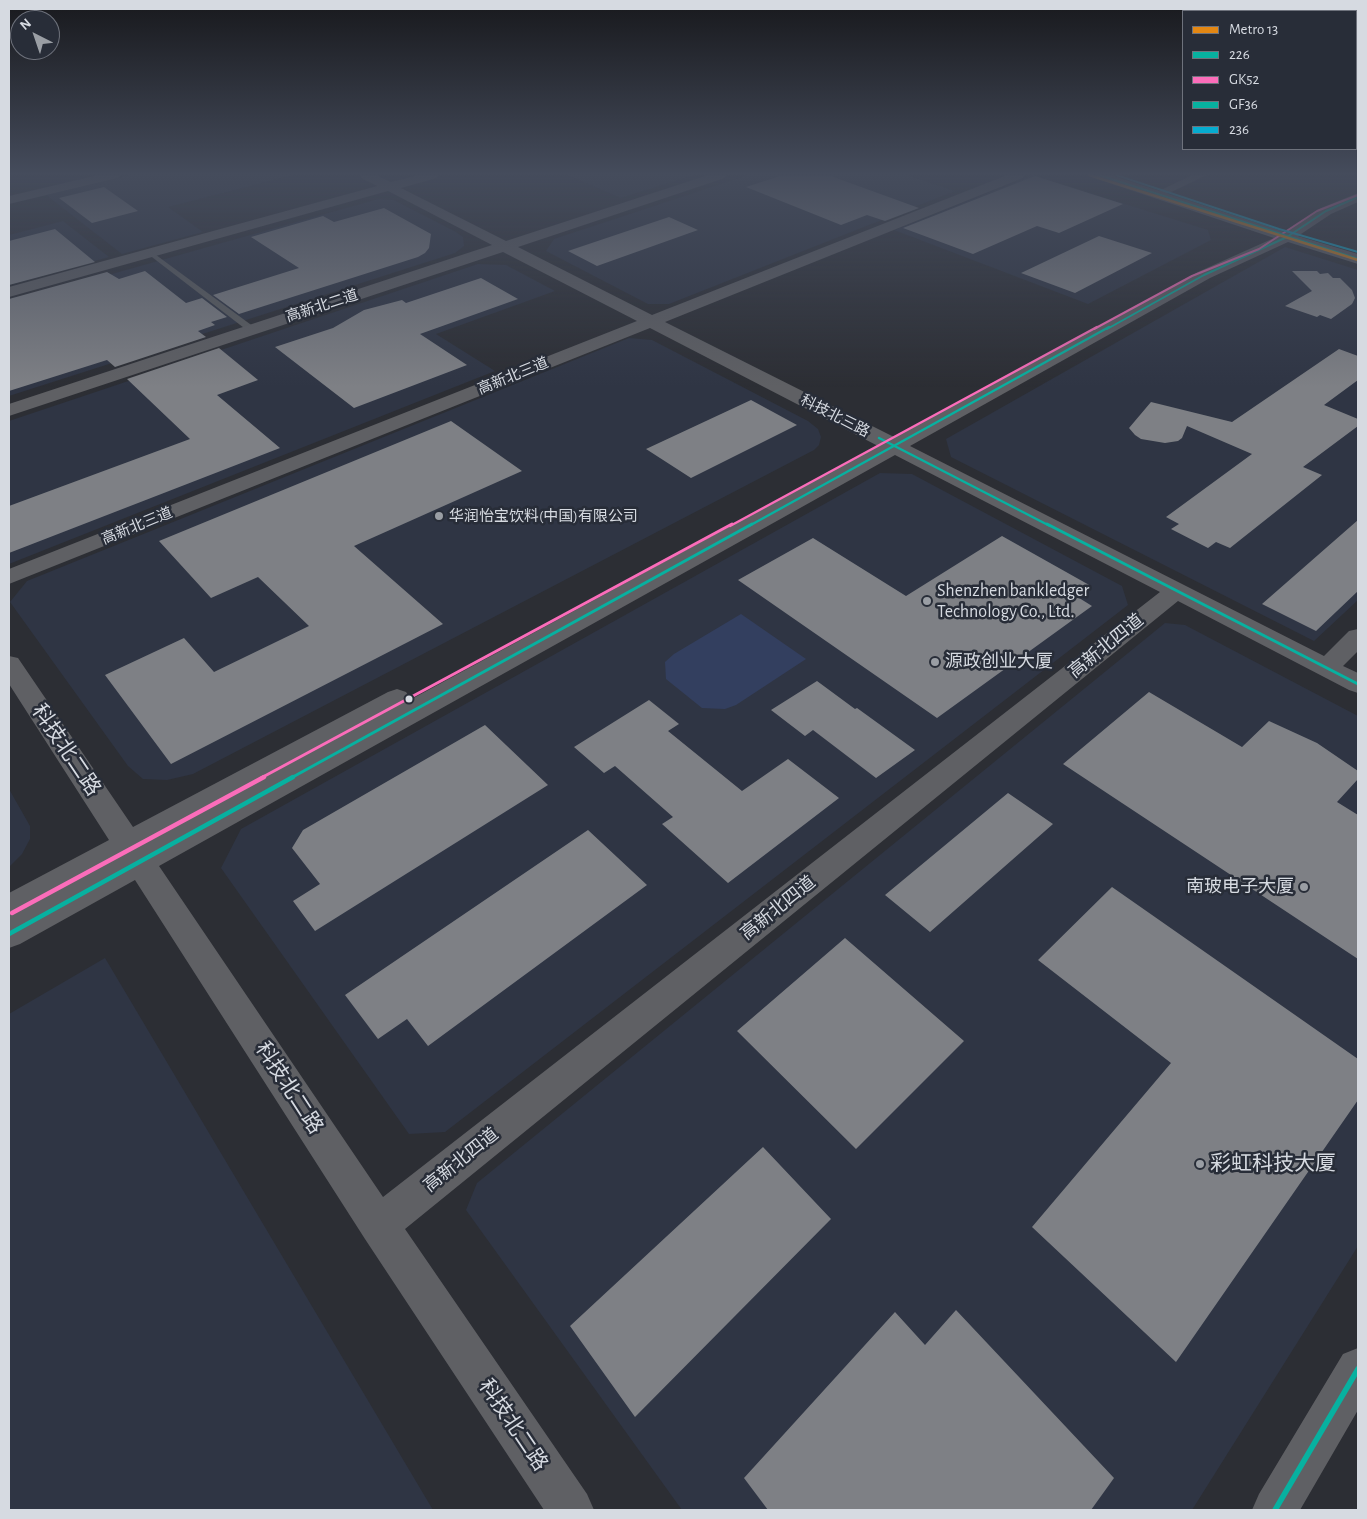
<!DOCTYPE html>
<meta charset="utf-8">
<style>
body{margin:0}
#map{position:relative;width:1367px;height:1519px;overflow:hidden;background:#2c2e34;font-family:"Alegreya Sans",sans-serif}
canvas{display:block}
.frame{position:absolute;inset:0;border:10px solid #d6dae1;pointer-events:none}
.legend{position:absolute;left:1182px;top:10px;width:175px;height:140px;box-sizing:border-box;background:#282d38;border:1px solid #6e727c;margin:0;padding:6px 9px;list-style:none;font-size:15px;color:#d6dae1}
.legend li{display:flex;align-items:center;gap:10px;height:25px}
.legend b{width:25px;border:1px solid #6e727c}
.north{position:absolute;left:10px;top:10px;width:50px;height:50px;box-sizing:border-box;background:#282d38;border:1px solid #6e727c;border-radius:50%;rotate:319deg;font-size:14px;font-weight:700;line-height:20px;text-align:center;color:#d6dae1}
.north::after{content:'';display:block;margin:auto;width:18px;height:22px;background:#9a9ea4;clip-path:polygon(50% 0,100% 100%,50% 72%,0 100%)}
</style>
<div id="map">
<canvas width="1367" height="1519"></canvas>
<div class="frame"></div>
<ul class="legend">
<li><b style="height:6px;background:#e38713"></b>Metro 13</li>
<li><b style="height:6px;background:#07b1a0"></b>226</li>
<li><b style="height:6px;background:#fb6dba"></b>GK52</li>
<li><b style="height:6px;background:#07b1a0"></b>GF36</li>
<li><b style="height:6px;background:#06acd0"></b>236</li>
</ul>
<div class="north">N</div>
</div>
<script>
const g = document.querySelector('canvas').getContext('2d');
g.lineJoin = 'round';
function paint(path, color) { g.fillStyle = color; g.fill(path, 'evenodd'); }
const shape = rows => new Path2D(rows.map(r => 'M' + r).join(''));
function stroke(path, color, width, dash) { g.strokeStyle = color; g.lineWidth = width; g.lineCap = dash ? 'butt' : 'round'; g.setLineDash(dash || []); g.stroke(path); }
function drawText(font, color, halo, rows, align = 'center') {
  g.font = font + ' "Alegreya Sans","Noto Sans SC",sans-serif'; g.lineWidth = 5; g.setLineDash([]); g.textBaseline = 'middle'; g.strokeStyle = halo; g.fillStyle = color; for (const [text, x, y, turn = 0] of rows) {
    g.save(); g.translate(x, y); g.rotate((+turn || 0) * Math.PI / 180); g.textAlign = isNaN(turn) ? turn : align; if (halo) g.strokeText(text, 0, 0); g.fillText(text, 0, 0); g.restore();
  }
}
paint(shape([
 [131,175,293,175,168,207,203,232,122,254,46,195],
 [567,175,694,175,621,198],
 [748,175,907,175,955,191,669,304,648,304,546,251,554,239],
 [1033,175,1208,230,1211,240,1088,304,894,230],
 [378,199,394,200,456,232,463,237,464,246,455,253,9,396,9,303],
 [63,221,109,257,9,285,9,235],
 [1285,247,1358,270,1358,600,1314,641,951,457,946,439],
 [478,264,506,265,555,291,436,334,495,371,9,564,9,421],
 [629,338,652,340,808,421,818,429,821,437,819,445,814,450,193,774,167,780,143,779,128,766,10,602,27,581],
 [880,473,912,474,1122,586,1128,605,445,1132,409,1134,221,868,241,829],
 [1165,623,1185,625,1358,716,1358,1246,1192,1510,682,1510,466,1210,477,1183],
 [9,789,30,826,30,839,22,854,9,867],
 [105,958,433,1510,9,1510,9,1014]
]), '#2f3544');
paint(shape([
 [741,614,806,659,736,705,725,709,702,708,666,679,665,662,674,654]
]), '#333f5f');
paint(shape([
 [783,175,828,175,919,208,885,221,867,215,841,225,746,187],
 [1035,176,1123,204,1059,233,1037,226,973,254,903,228],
 [104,187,138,211,92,223,59,198],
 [384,208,431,234,429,248,425,253,418,257,239,314,213,295,299,268,251,237,323,216,334,222],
 [669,217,698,230,597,266,568,251],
 [55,229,95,262,9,285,9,241],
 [1099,236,1152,253,1075,293,1021,273],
 [145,271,186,303,202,298,227,317,211,322,215,325,198,331,206,337,115,367,107,360,9,391,9,299,107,272,119,279],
 [1292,271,1317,271,1320,274,1328,273,1333,278,1340,278,1352,290,1355,298,1352,304,1331,319,1320,315,1317,317,1285,306,1312,291],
 [481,278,518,299,420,334,467,365,354,408,275,347,333,328,364,310,402,300,406,303],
 [219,348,258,380,217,395,280,448,9,553,9,506,190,439,127,379],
 [1339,349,1358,356,1358,380,1324,405,1358,419,1358,426,1303,467,1322,475,1230,548,1216,542,1208,548,1171,529,1179,524,1166,517,1252,454,1187,426,1182,438,1178,441,1165,443,1141,439,1135,435,1129,428,1151,402,1232,422],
 [751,400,797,425,691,478,646,449],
 [451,421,522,471,354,546,443,624,171,764,105,675,184,638,214,672,309,626,258,577,211,598,159,541],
 [1358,520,1358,591,1316,631,1262,604],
 [1002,536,1091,586,1076,596,1092,606,937,718,738,580,813,538,906,596],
 [817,681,855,709,857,708,915,750,876,778,813,730,805,736,771,710],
 [1149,692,1242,747,1269,721,1317,743,1358,771,1358,779,1337,802,1358,815,1358,959,1063,764],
 [649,700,679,724,668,731,742,791,788,759,839,798,728,883,662,824,673,817,615,766,604,773,574,747],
 [485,725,548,785,315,931,293,901,320,884,292,848,303,830],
 [1008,793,1053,824,930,932,885,895],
 [588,830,647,885,428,1046,407,1019,378,1039,345,995],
 [1112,887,1358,1059,1358,1100,1176,1362,1032,1227,1171,1063,1038,960],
 [845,938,964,1041,856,1149,737,1031],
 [763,1147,831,1219,635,1417,570,1326],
 [956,1310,1114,1478,1091,1510,768,1510,744,1478,895,1312,925,1345]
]), '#7e8085');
paint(shape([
 [148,252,152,252,254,327,254,331,248,331,148,254,148,252]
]), '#5c5e60');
paint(shape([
 [1192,175,1207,175,1169,193,1165,195,1159,191,1192,175]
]), '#5c5e60');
paint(shape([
 [98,175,120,175,118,178,9,204,9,196,98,175],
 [360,175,376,175,391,182,418,175,438,175,437,178,401,188,506,241,708,175,726,175,725,178,518,247,652,315,1007,175,1024,175,1023,178,665,322,894,437,1198,272,1274,238,1094,178,1093,175,1111,175,1285,232,1321,208,1358,193,1358,202,1331,214,1298,236,1358,254,1358,264,1288,242,1210,278,910,446,1324,656,1349,631,1358,629,1358,651,1343,666,1358,673,1358,693,1349,690,1178,601,405,1229,587,1494,594,1510,544,1510,365,1239,135,880,20,944,9,948,9,893,109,840,9,684,9,656,18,658,133,827,388,692,397,689,406,692,410,698,408,701,878,446,650,328,9,584,9,569,637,321,503,252,9,416,9,404,492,245,388,191,9,297,9,287,377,186,361,178,360,175],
 [895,455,1160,592,383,1197,159,866,895,455],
 [1358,1348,1358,1410,1300,1510,1252,1510,1259,1494,1343,1354,1358,1348]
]), '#5f6064');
stroke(shape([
 [1107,329,1204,275,1287,237,1326,211,1358,197]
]), '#07b1a0', 2);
stroke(shape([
 [879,438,1050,526],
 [749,526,1109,327]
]), '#07b1a0', 2.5);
stroke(shape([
 [1047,524,1358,684],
 [291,778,752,524]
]), '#07b1a0', 3);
stroke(shape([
 [9,934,293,777]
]), '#07b1a0', 4.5);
stroke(shape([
 [1275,1510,1358,1369]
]), '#07b1a0', 5.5);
stroke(shape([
 [1094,329,1192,276,1259,249,1317,211,1358,195]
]), '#fb6dba', 2);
stroke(shape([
 [730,526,1097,327]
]), '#fb6dba', 2.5);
stroke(shape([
 [261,778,732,524]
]), '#fb6dba', 3);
stroke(shape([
 [12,913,264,777]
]), '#fb6dba', 4.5);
stroke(shape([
 [1099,175,1358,259]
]), '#07b1a0', 2);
stroke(shape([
 [1116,175,1279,229,1358,252]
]), '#06acd0', 2);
stroke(shape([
 [1089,175,1358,260]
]), '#e38713', 2.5);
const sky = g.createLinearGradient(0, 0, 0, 387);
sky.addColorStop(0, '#18191d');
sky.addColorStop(0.45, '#454c5c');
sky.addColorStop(1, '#454c5c00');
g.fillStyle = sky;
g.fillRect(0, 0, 1367, 387);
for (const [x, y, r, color] of [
 [439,516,5,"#9a9ea4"],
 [927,601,5,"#9a9ea4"],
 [935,662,5,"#9a9ea4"],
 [409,699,4.5,"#d6dae1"],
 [1304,887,5,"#9a9ea4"],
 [1200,1164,5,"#9a9ea4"]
]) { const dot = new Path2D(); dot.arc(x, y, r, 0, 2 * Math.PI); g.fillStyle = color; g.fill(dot); stroke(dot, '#282d38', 2); }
drawText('15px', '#d6dae1', '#282d38', [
 ["高新北二道",322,306,-18],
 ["高新北三道",513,376,-22],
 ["科技北三路",835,416,27],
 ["高新北三道",137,526,-22]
]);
drawText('15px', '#d6dae1', '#282d38', [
 ["华润怡宝饮料(中国)有限公司",449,516]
], 'left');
drawText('18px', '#d6dae1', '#282d38', [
 ["Shenzhen bankledger",937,591],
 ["Technology Co., Ltd.",937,612],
 ["源政创业大厦",945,662],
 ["南玻电子大厦",1294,887,"right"]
], 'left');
drawText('18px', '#d6dae1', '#282d38', [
 ["高新北四道",1106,646,-39],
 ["高新北四道",778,908,-39],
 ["高新北四道",461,1160,-39]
]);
drawText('21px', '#d6dae1', '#282d38', [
 ["科技北二路",66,750,56],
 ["科技北二路",289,1088,57],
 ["科技北二路",513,1425,56]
]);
drawText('21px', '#d6dae1', '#282d38', [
 ["彩虹科技大厦",1210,1164]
], 'left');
</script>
